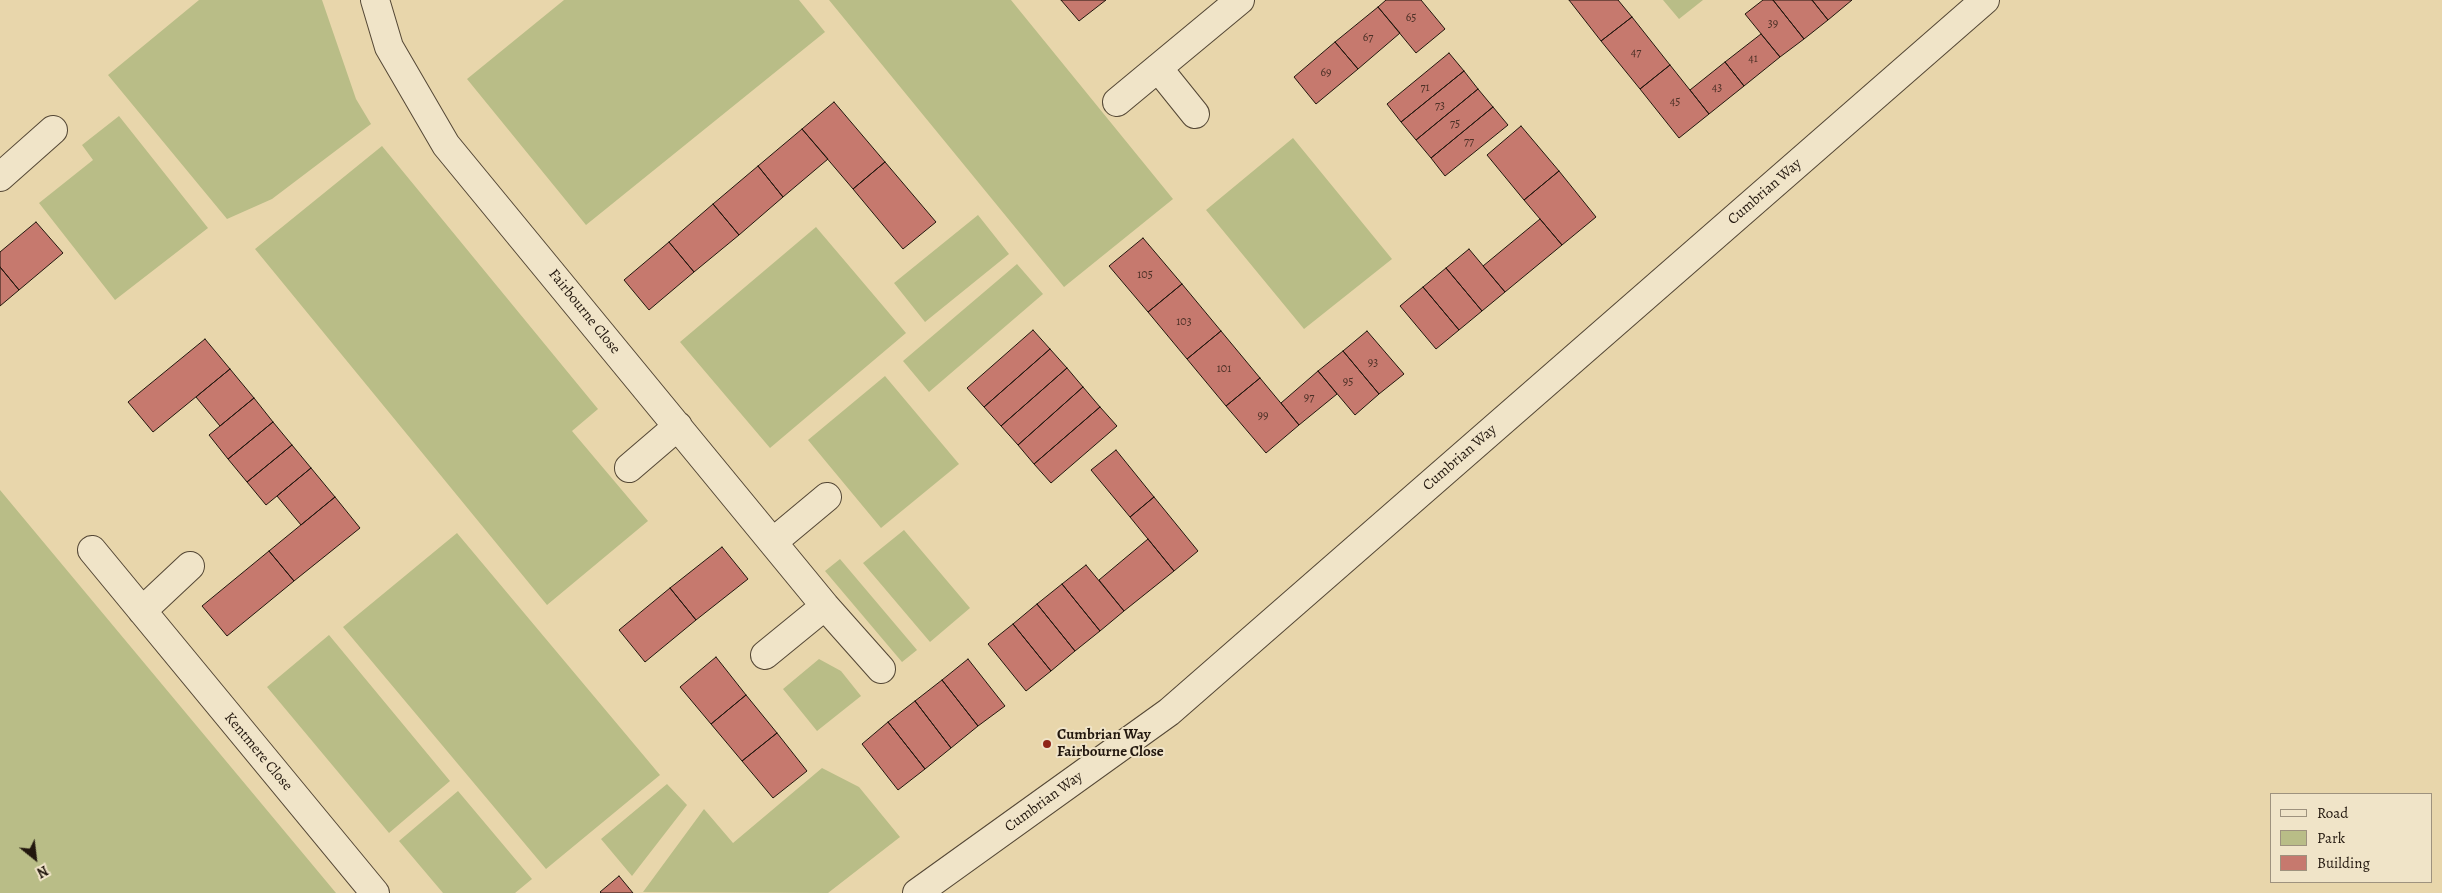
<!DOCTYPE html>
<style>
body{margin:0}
#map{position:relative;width:2442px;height:893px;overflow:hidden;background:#e8d6ab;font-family:Alegreya,serif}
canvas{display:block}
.legend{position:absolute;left:2270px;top:793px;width:162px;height:90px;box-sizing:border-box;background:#f0e4c8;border:1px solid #9e927e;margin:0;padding:6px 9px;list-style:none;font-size:15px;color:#22170e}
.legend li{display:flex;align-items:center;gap:10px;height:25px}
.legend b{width:25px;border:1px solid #9e927e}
.north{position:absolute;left:10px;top:833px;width:50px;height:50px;-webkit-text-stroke:4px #f0e4c8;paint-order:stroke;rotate:151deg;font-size:14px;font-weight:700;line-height:20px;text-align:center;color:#22170e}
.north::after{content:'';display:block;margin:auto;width:18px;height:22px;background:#22170e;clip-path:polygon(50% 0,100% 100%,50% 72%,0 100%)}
</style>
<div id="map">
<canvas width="2442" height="893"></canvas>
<ul class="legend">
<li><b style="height:6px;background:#f0e4c8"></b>Road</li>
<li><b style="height:14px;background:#b9bd87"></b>Park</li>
<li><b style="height:14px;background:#c6796e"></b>Building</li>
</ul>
<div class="north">N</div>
</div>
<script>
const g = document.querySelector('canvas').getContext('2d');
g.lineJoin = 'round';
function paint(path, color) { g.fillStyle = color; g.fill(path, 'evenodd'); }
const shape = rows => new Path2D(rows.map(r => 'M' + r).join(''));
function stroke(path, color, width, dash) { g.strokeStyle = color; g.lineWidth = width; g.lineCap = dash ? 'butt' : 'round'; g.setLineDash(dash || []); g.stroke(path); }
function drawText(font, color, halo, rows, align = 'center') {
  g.font = font + ' Alegreya,serif'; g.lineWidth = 4; g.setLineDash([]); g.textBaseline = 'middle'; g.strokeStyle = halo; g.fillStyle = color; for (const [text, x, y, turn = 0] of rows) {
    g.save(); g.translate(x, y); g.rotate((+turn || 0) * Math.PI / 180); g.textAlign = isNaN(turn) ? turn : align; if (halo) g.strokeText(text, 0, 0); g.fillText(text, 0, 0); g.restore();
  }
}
paint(shape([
 [199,0,322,0,356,99,371,124,272,199,227,219,108,75],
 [564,0,799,0,825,32,586,225,467,79],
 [829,0,1011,0,1173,199,1064,287],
 [1663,0,1703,0,1679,19],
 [119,116,208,228,115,300,39,203,93,160,82,145],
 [1293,138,1392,259,1304,329,1206,210],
 [382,146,598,409,572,431,648,521,547,605,255,249],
 [978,215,1009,254,925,322,894,283],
 [816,227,906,333,770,448,680,342],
 [1017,264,1043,294,929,392,903,361],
 [885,376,959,464,881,528,808,440],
 [0,490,336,893,0,893],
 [904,530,970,608,930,642,863,563],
 [457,533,660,775,546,869,343,627],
 [840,559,917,650,902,662,825,571],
 [329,635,450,781,389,833,267,687],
 [819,659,841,671,861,696,817,731,783,689],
 [822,768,859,787,900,837,828,893,643,892,704,809,733,843],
 [667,784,687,805,632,876,601,839],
 [458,791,532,879,515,893,443,893,399,841]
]), '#b9bd87');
const building = shape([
 [1061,0,1106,0,1079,21,1061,0],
 [1386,0,1421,0,1445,29,1416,53,1378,7,1386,0],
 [1569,0,1618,0,1632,17,1601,41,1569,0],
 [1763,0,1773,0,1804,39,1780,57,1745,14,1763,0],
 [1773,0,1812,0,1828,20,1804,39,1773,0],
 [1812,0,1852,0,1828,20,1812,0],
 [1378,7,1400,33,1358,69,1335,42,1378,7],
 [1632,17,1670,65,1640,89,1601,41,1632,17],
 [1761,34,1780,57,1744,86,1725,62,1761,34],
 [1335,42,1358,69,1316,104,1294,77,1335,42],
 [1449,53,1464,71,1401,122,1387,104,1449,53],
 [1725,62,1744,86,1709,114,1690,90,1725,62],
 [1670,65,1709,114,1679,138,1640,89,1670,65],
 [1464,71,1478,89,1416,140,1401,122,1464,71],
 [1478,89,1493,107,1431,158,1416,140,1478,89],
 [834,102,885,162,853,189,802,129,834,102],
 [1493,107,1508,125,1445,176,1431,158,1493,107],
 [1521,126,1559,171,1524,200,1487,155,1521,126],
 [802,129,828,159,783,197,758,166,802,129],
 [885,162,936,222,903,249,853,189,885,162],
 [758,166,783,197,739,235,713,204,758,166],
 [1559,171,1596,217,1562,245,1524,200,1559,171],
 [713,204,739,235,694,272,669,242,713,204],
 [1540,219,1562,245,1505,292,1483,266,1540,219],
 [36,222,63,253,19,290,0,267,0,252,36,222],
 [1143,238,1182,284,1148,312,1109,266,1143,238],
 [669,242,694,272,649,310,624,280,669,242],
 [1469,249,1505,292,1482,311,1446,268,1469,249],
 [0,267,19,290,0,306,0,267],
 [1446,268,1482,311,1459,330,1423,287,1446,268],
 [1182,284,1221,331,1187,359,1148,312,1182,284],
 [1423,287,1459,330,1436,349,1400,306,1423,287],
 [1033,330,1050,349,984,407,967,388,1033,330],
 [1221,331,1260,378,1226,406,1187,359,1221,331],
 [1367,331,1404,374,1379,394,1343,351,1367,331],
 [205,339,230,369,153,432,128,402,205,339],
 [1050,349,1067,368,1001,426,984,407,1050,349],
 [1343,351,1379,394,1355,415,1318,371,1343,351],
 [1067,368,1083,387,1018,445,1001,426,1067,368],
 [230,369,254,398,220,426,196,397,230,369],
 [1318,371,1337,394,1299,425,1281,403,1318,371],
 [1260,378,1299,425,1266,453,1226,406,1260,378],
 [1083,387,1100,407,1034,464,1018,445,1083,387],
 [254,398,273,422,228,459,209,435,254,398],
 [1100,407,1117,426,1051,483,1034,464,1100,407],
 [273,422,292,445,247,482,228,459,273,422],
 [292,445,311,468,266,505,247,482,292,445],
 [1116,450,1154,497,1130,517,1091,470,1116,450],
 [311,468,335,497,301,525,277,496,311,468],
 [335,497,360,528,294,581,269,551,335,497],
 [1154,497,1198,551,1174,571,1130,517,1154,497],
 [1148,539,1174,571,1124,611,1099,580,1148,539],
 [722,547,748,579,696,620,670,588,722,547],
 [269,551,294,581,227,636,202,606,269,551],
 [1086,565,1124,611,1100,631,1062,584,1086,565],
 [1062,584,1100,631,1075,651,1037,604,1062,584],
 [670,588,696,620,645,662,619,630,670,588],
 [1037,604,1075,651,1051,671,1013,624,1037,604],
 [1013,624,1051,671,1026,691,988,644,1013,624],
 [716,657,746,695,711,724,680,687,716,657],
 [968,659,1005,706,978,726,942,680,968,659],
 [942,680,978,726,951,748,915,701,942,680],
 [746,695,777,733,742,761,711,724,746,695],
 [915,701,951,748,925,769,888,722,915,701],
 [888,722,925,769,898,790,862,744,888,722],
 [777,733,807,771,773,798,742,761,777,733],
 [619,876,633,893,601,893,600,892,619,876]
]);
paint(building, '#c6796e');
stroke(building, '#22170e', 1);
const minor = shape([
 [375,0,389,47,446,145,825,606,881,669],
 [1158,68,1195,114],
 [1117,102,1240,0],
 [0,177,53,130],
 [629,468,678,426],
 [773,542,827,497],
 [92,550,375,893],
 [142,611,190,566],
 [765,655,825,606],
 [917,893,1169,712,1985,0]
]);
stroke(minor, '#544735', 30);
stroke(minor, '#f0e4c8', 28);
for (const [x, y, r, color] of [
 [1047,744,5,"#8f2418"]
]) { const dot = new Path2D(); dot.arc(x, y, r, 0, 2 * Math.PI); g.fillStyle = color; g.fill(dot); stroke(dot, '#f0e4c8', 2); }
drawText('12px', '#4b3026', null, [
 ["65",1411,18],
 ["39",1773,24],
 ["67",1368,38],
 ["47",1636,53],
 ["41",1753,59],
 ["69",1326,73],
 ["71",1425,88],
 ["43",1717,88],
 ["45",1675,102],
 ["73",1440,106],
 ["75",1455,124],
 ["77",1469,142],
 ["105",1145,275],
 ["103",1184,322],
 ["93",1373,363],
 ["101",1224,369],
 ["95",1348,382],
 ["97",1309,398],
 ["99",1263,416]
]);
drawText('15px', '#22170e', '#f0e4c8', [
 ["Cumbrian Way",1765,192,-41],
 ["Fairbourne Close",584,312,51],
 ["Cumbrian Way",1460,458,-41],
 ["Kentmere Close",258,752,50],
 ["Cumbrian Way",1044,802,-36]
]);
drawText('bold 15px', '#22170e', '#f0e4c8', [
 ["Cumbrian Way",1057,735],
 ["Fairbourne Close",1057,752]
], 'left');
</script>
